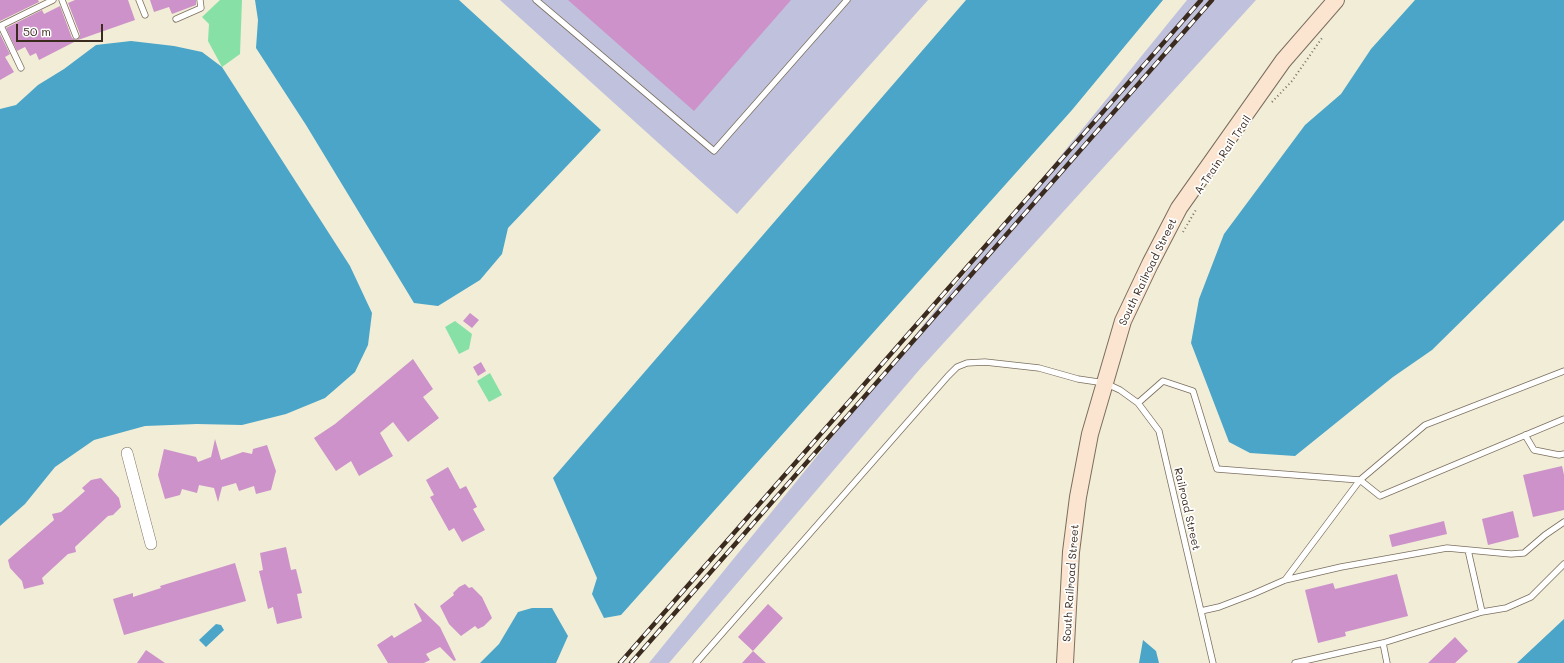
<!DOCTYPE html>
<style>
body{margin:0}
#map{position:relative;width:1564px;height:663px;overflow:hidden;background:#f1edd7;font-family:Mali,sans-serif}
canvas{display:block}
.scale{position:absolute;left:16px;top:24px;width:87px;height:18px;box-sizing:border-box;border:2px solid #3b2a1e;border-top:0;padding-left:5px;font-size:12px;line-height:14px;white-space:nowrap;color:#3b2a1e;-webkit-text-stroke:3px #fff;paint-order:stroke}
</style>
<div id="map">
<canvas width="1564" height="663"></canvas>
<div class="scale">50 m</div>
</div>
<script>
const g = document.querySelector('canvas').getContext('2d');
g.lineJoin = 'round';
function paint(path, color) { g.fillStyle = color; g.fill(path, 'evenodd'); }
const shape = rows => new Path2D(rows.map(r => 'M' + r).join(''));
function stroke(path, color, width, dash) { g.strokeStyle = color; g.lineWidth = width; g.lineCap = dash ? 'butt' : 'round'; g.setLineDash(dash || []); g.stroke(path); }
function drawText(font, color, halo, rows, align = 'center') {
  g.font = font + ' Mali,sans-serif'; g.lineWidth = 3.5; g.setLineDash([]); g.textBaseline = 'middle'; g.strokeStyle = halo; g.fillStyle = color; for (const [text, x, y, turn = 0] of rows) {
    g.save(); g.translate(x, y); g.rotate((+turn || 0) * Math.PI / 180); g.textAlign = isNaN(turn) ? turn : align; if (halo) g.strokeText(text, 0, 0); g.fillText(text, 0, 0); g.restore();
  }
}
paint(shape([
 [500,0,928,0,737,214],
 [1187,0,1256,0,920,369,669,663,649,663]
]), '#c0c2dd');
paint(shape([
 [220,0,242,0,240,54,222,67,208,41,209,24,202,17],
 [455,321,472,334,469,349,459,354,445,327],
 [490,373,502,395,489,402,477,381]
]), '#87e1a6');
paint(shape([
 [255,0,459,0,601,130,508,228,502,254,480,280,438,306,414,303,306,125,256,48,258,20],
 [966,0,1163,0,1072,110,621,615,604,618,592,594,597,578,553,478],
 [1415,0,1564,0,1564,220,1432,350,1393,377,1295,456,1250,453,1229,442,1191,343,1199,299,1224,234,1305,125,1341,94,1371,49],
 [131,41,174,46,202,52,222,67,350,266,372,313,368,345,355,372,325,398,286,414,242,425,197,424,145,426,94,440,55,467,25,504,0,526,0,109,16,105,38,85,64,69,96,45],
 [532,608,552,608,568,636,556,663,480,663,499,644,518,612],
 [1564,619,1564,663,1517,663],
 [216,624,221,625,224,630,206,647,199,640],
 [1143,640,1156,651,1159,663,1139,663]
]), '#4aa5c8');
paint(shape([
 [0,0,38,0,39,2,0,21],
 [75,0,128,0,135,20,78,40,39,60,36,53,30,56,25,47,17,51,6,28,42,10,44,14,60,6,72,38,76,40,79,39,80,34,68,3],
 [150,0,196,0,196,5,172,14,169,7,154,12],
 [568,0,791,0,694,111],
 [0,34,10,54,5,57,14,72,0,80],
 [470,313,479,320,472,328,463,321],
 [413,359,433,389,423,397,439,418,408,442,393,422,380,433,393,456,359,476,351,461,336,471,314,438,335,424],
 [481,362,486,371,478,376,473,367],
 [215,439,221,460,243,452,252,454,253,449,267,445,276,471,271,490,256,494,254,486,239,491,236,483,222,487,218,502,214,488,199,485,197,493,182,489,180,495,165,499,158,475,164,449,196,457,198,462,211,457],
 [1562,466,1564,475,1564,510,1533,517,1523,475],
 [448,467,460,489,466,486,477,507,473,509,485,530,462,542,454,528,449,531,430,497,434,495,426,480],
 [101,478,119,498,121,507,113,515,108,516,75,547,76,552,68,554,42,578,44,584,24,589,22,581,10,568,8,560,54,520,52,514,61,512,85,491,82,488,91,480],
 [1513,511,1519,537,1488,545,1482,519],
 [1444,521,1447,534,1392,547,1389,535],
 [286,547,291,570,296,569,302,593,297,594,302,618,277,624,273,607,268,609,259,571,263,570,260,553],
 [235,563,246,601,124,635,113,599,133,593,133,597,161,588,160,586],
 [1397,574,1408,616,1345,632,1346,636,1318,643,1305,590,1333,583,1335,589],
 [465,584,469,588,472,587,482,597,492,618,484,626,478,629,475,626,461,636,449,624,440,606,454,595,453,593,459,587],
 [415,603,440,627,456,660,454,661,440,647,426,654,430,660,424,663,388,663,377,645,392,635,394,638,422,621,414,604],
 [768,604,783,618,753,651,738,637],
 [1455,637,1468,651,1455,663,1428,663],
 [146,650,165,663,137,663],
 [753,651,766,663,742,663]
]), '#cc92c9');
const lane = shape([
 [62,0,76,36],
 [139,0,145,15],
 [536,0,714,151,847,0],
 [176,19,201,8,200,0],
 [0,26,53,0],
 [1,26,21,68],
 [1138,403,1163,381,1193,391,1217,469,1360,480,1425,425,1564,371],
 [1525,435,1534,450,1559,455,1564,454],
 [1468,550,1482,612],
 [1285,580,1360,480,1380,496,1564,419],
 [1201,611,1219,607,1253,594,1285,580,1341,567,1447,548,1511,554,1524,553,1545,535,1564,522],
 [1383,643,1387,663],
 [696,663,948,376,957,367,967,363,985,362,1039,368,1078,379,1105,383,1120,390,1138,403,1159,431,1213,663],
 [1295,663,1383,643,1482,612,1506,608,1531,597,1564,564]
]);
const street = shape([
 [127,453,151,544]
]);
const secondary = shape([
 [1065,663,1071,552,1078,497,1090,434,1123,321,1150,264,1179,208,1283,61,1336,0]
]);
stroke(lane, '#7b6e5f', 7);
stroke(street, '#7b6e5f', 12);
stroke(secondary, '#7b6e5f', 18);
stroke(shape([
 [1272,102,1292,81,1322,38],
 [1183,232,1197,208]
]), '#7b6e5f', 2, [1, 3]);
stroke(lane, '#fff', 5.5);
stroke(street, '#fff', 11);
stroke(secondary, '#fce5d0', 16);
const rail = shape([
 [620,663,1201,0],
 [631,663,1212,0]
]);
stroke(rail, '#3b2a1e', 4.5);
stroke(rail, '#fff', 3, [9]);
drawText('11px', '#3b2a1e', '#fff', [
 ["A-Train Rail Trail",1223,155,-56],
 ["South Railroad Street",1148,272,-64],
 ["Railroad Street",1187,509,77],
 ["South Railroad Street",1071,583,-86]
]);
</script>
